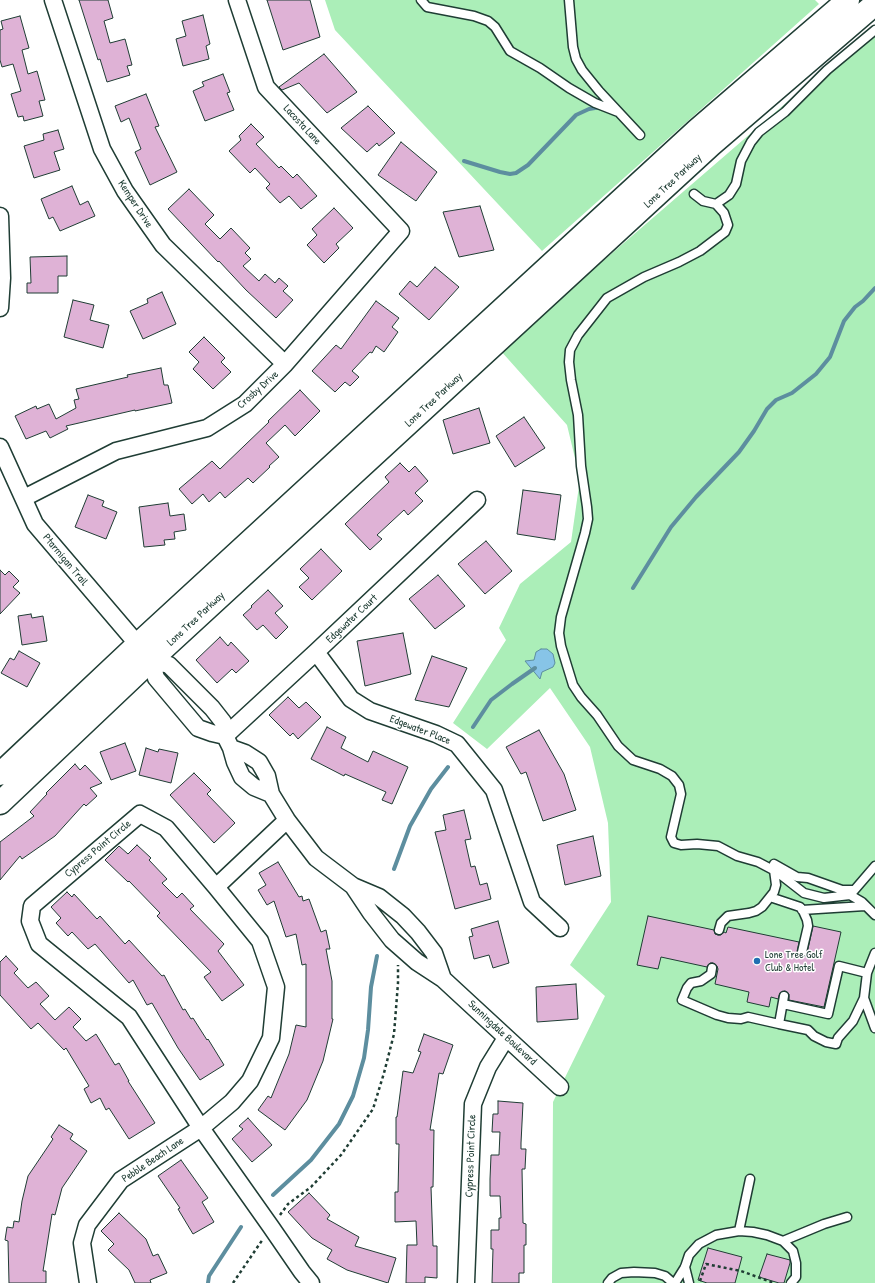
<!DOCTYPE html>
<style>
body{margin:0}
canvas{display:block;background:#fff}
</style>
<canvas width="875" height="1283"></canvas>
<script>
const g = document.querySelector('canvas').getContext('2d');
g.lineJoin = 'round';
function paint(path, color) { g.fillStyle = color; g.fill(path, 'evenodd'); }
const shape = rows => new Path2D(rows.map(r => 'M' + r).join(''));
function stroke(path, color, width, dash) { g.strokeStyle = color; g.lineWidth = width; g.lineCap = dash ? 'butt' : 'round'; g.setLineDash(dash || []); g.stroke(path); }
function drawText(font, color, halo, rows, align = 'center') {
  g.font = font + ' "Patrick Hand",sans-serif'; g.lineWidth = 3; g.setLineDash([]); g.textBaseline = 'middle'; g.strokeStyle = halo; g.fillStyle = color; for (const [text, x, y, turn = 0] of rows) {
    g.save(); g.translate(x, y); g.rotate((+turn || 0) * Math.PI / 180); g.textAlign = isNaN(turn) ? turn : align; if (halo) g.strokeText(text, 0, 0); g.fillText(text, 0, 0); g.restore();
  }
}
paint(shape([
 [325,0,815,0,819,4,542,251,335,30],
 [875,26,875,1283,552,1283,553,1102,605,996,570,965,611,902,608,823,590,747,550,688,487,749,453,723,506,640,499,628,520,584,571,542,580,479,567,425,500,350]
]), '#abeeb8');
const water = shape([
 [541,649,547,649,553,654,555,663,553,667,542,672,540,679,525,661,534,660,536,652,541,649]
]);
paint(water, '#87c4e7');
stroke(water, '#5d8e9f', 1);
stroke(shape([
 [464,161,500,172,510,174,516,173,528,165,576,115,589,109,601,107],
 [633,588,671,527,696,497,739,452,754,431,767,409,776,400,792,393,816,374,830,357,844,321,855,307,863,301,875,288],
 [473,727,491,700,512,684,535,668],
 [394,869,410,826,431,789,448,767],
 [273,1195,311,1160,339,1124,353,1096,364,1058,368,1030,371,987,377,956],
 [208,1283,209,1276,241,1227]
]), '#5d8e9f', 4);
const building = shape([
 [79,0,108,0,113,18,104,21,110,43,125,39,132,65,127,66,130,75,107,82,100,59,98,60,79,0],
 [267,0,310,0,320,37,283,50,267,0],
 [203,15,210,44,206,46,209,59,183,66,176,39,186,36,182,21,203,15],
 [20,16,29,48,22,50,28,74,37,71,45,100,39,101,43,116,24,121,23,116,18,117,11,94,21,91,13,64,2,67,0,60,0,30,3,29,1,21,20,16],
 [324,54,357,92,327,113,299,83,282,90,279,87,324,54],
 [223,74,230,92,227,93,234,110,205,121,193,91,204,86,202,82,223,74],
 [146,94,159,126,155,127,177,172,150,185,135,152,141,149,129,118,121,122,115,106,146,94],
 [368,106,395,133,379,146,377,143,367,152,341,128,368,106],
 [251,124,264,137,256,144,279,168,281,166,293,178,297,174,317,196,301,209,289,196,280,203,266,188,270,184,255,168,250,173,229,151,241,140,239,136,251,124],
 [58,130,64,149,54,152,60,170,34,178,24,146,44,140,43,134,58,130],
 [401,142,437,172,416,201,378,175,401,142],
 [72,186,80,205,88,201,95,216,60,231,53,217,49,219,41,199,72,186],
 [189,189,214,215,205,224,220,239,231,228,250,248,245,253,251,259,243,266,259,281,265,274,275,283,279,278,288,286,283,291,293,300,276,318,246,290,219,261,218,262,168,209,189,189],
 [480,206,494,250,459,257,443,212,480,206],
 [334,208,353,228,336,244,339,248,324,263,307,245,317,235,312,229,334,208],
 [67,256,67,276,58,276,58,293,27,293,27,283,31,283,30,257,67,256],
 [435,267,459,287,429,320,399,294,410,281,417,287,435,267],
 [162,292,176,324,143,339,130,311,148,303,147,299,162,292],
 [73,300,94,305,90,320,109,325,103,348,64,337,73,300],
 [376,301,399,318,392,327,398,332,384,352,376,346,372,353,370,352,352,371,359,377,350,386,345,382,335,392,312,371,336,345,341,349,376,301],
 [204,337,225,358,221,362,231,372,213,389,193,369,199,362,189,352,204,337],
 [161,368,164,385,168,385,172,403,135,411,135,410,66,426,68,429,50,438,46,431,26,439,15,416,36,406,37,409,49,404,56,419,76,408,74,400,79,399,76,389,128,377,127,375,161,368],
 [300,390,320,411,295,436,285,425,266,443,279,457,269,466,270,467,253,483,248,478,225,498,220,492,209,502,203,494,192,504,179,489,212,461,220,469,269,422,268,421,300,390],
 [479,408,490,443,453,454,443,420,479,408],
 [524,417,545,448,515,467,496,436,524,417],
 [400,463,409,472,415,466,428,481,415,493,423,501,408,515,404,510,377,535,382,539,370,550,345,524,389,482,385,477,400,463],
 [523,490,561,495,555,540,517,534,523,490],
 [88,495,104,501,102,506,117,512,106,539,75,527,88,495],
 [168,503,170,516,184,514,186,530,174,532,175,539,164,540,165,545,144,547,139,507,168,503],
 [486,541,512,571,485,594,458,564,486,541],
 [321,549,342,571,312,600,299,587,309,578,300,569,321,549],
 [0,570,5,575,9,571,19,581,13,587,20,593,0,614,0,570],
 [438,575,465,606,435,629,409,599,438,575],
 [268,590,283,606,275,613,288,627,276,639,263,625,257,630,243,615,252,607,251,606,268,590],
 [31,614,32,618,43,616,47,641,22,645,18,616,31,614],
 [403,633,411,674,365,686,357,641,403,633],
 [220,637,228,646,231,642,249,661,236,673,232,669,217,683,196,660,220,637],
 [19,651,40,663,27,687,1,673,10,658,14,660,19,651],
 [432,656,467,668,449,707,415,700,432,656],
 [288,697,299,708,306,702,321,717,298,739,293,733,290,736,269,715,288,697],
 [327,727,346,737,341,748,368,762,373,751,408,767,392,804,382,800,386,792,345,774,344,776,311,759,327,727],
 [539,730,564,774,576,810,543,821,526,772,521,774,506,747,539,730],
 [125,743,136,771,111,780,100,752,125,743],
 [146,748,158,752,159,749,178,753,171,783,139,775,146,748],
 [75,764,80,770,85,765,102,783,90,788,97,796,86,806,84,804,55,836,22,859,20,856,0,880,0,842,34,816,30,812,47,794,46,793,75,764],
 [194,773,211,790,207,794,235,823,214,843,170,795,194,773],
 [464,810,471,839,465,840,471,867,475,866,480,885,487,883,491,899,455,909,435,832,446,830,443,815,464,810],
 [593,836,601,876,565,885,557,845,593,836],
 [137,845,151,858,149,860,167,879,162,883,177,898,182,893,194,906,190,909,224,944,218,951,244,985,222,1001,204,977,211,972,157,916,160,913,129,881,128,882,105,860,119,846,128,854,137,845],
 [278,862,299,897,302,896,303,901,309,899,321,932,326,930,330,949,326,949,332,981,332,1019,333,1019,323,1061,307,1100,285,1130,258,1110,268,1096,271,1098,289,1054,296,1025,306,1027,306,964,302,965,296,934,286,937,274,901,267,905,258,890,266,885,259,873,278,862],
 [67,892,72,897,74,894,97,919,100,916,125,944,129,940,162,976,164,975,183,1010,185,1009,191,1019,193,1018,207,1040,208,1039,224,1065,200,1080,178,1048,152,1003,147,1005,133,980,129,983,95,944,88,949,72,932,68,936,56,923,61,918,51,907,67,892],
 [648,916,714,930,715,934,718,935,721,935,724,932,726,933,728,927,799,942,797,953,801,957,806,956,807,953,813,926,841,932,824,1007,789,1000,789,994,785,991,780,993,778,999,771,997,769,1007,747,1002,749,992,715,984,718,969,717,966,713,963,710,963,707,967,661,957,658,969,637,965,648,916],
 [498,921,509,963,493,968,489,955,474,959,469,937,473,936,471,929,498,921],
 [6,956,18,969,14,973,28,988,36,982,49,996,40,1004,55,1020,69,1007,81,1019,73,1027,86,1041,96,1034,115,1065,119,1063,129,1081,128,1081,155,1123,129,1139,109,1108,106,1110,100,1098,91,1103,84,1089,89,1086,66,1048,64,1050,38,1023,31,1029,0,995,0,962,6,956],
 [576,984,578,1019,537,1022,536,987,576,984],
 [424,1034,453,1045,443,1074,439,1073,430,1130,434,1130,433,1187,431,1187,433,1246,437,1246,437,1278,425,1277,425,1283,406,1283,407,1245,417,1245,416,1221,395,1222,395,1192,398,1192,399,1144,396,1144,396,1117,397,1117,403,1071,413,1073,421,1052,418,1051,424,1034],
 [498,1101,523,1103,521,1143,521,1149,526,1149,525,1169,522,1169,523,1223,526,1224,526,1245,524,1245,524,1273,519,1273,519,1283,492,1283,493,1249,491,1249,491,1230,499,1230,499,1218,501,1218,500,1196,490,1196,490,1179,491,1155,499,1155,500,1132,492,1132,493,1114,498,1114,498,1101],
 [248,1118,272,1145,252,1162,232,1139,243,1129,239,1126,248,1118],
 [59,1125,73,1134,70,1139,87,1151,62,1188,55,1215,52,1214,43,1271,46,1271,46,1283,9,1283,8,1241,5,1240,7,1227,13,1228,14,1221,19,1222,22,1201,28,1176,53,1139,51,1137,59,1125],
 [181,1160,208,1198,202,1202,214,1222,193,1234,178,1209,180,1208,158,1176,181,1160],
 [309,1193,330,1215,327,1219,359,1237,355,1246,396,1258,388,1283,347,1270,327,1259,332,1250,312,1238,288,1212,309,1193],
 [119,1213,146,1239,153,1256,158,1254,167,1273,150,1280,151,1283,135,1283,129,1270,108,1250,114,1244,101,1231,119,1213],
 [708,1248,742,1257,735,1283,707,1283,698,1280,708,1248],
 [767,1254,790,1260,790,1263,784,1283,779,1283,759,1277,767,1254]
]);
paint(building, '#dfb2d6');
stroke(building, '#1f3d34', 1);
const lane = shape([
 [421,0,427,7,474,16,488,21,495,27,510,51,540,68,569,88,595,103,618,112],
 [569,0,573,47,576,59,582,70,599,91,640,135],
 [694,194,703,201,716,204,724,213,728,225,725,232,700,251,679,262,644,277,607,298,578,335,570,350,569,362,571,380,578,415,581,466,587,507,588,519,585,533,561,617,559,633,561,646,573,685,581,697,597,715,618,746,633,760,660,769,672,776,679,785,681,794,671,837,674,843,681,845,697,844,718,846,737,856,758,862,777,872,804,893,824,898,850,895,862,902,875,915],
 [716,204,729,195,736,184,741,161,751,142,759,132,785,112,827,70,875,30],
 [774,864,797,877,808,878,842,890,854,890],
 [851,894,875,866],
 [770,897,800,907,803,911,807,920,808,926,802,952],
 [802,910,865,906],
 [719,930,721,923,728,916,749,913,756,911,762,907,774,892,776,885,774,870],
 [875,953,867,973,864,998,875,1028],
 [712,968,711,974,701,981,691,983,687,988,682,1000,717,1015,728,1018,741,1019,748,1017,779,1024],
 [784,996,779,1024,808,1030,814,1036,826,1042,836,1044,838,1038,853,1021,864,998],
 [783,1004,828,1014,839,966,867,973],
 [739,1231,750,1179],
 [783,1241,824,1224,847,1217],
 [685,1267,689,1283],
 [608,1283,612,1278,621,1273,634,1272,655,1273,665,1276,673,1283],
 [675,1283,685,1267,689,1255,699,1244,716,1235,739,1231,753,1232,767,1235,783,1241,793,1251,796,1263,796,1277,791,1283]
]);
const street = shape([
 [53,0,102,149,125,191,163,245,285,364],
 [0,216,2,278,0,308],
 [0,447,35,524,151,660,156,678,198,728,212,733,225,736],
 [24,498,116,451,207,428,245,404,285,364,401,231,266,87,237,0],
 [316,652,351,699,370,711,436,734,457,744,494,790,532,902,560,928],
 [151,660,169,665,212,708,223,722,225,736,231,748,235,762,242,777,254,787,271,794],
 [225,736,316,652,477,500],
 [231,748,245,753,259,762,267,776,271,794,287,820,316,858,353,886,379,897,403,916,418,932,434,953,443,979],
 [353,886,371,913,392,940,417,962,443,979,560,1087],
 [216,887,287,820],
 [88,1283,82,1243,87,1225,121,1180,201,1128,232,1102,250,1081,271,1038,276,987,260,941,216,887,166,828,140,814,32,906,30,921,39,944,129,1017,201,1128,271,1227,302,1272,311,1283],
 [466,1283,473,1104,488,1067,506,1038]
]);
const secondary = shape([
 [0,774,137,645,697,130,848,0],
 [0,803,151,660,711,145,875,4]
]);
stroke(lane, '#1f3d34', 11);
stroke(street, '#1f3d34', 19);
stroke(secondary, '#1f3d34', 25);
stroke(shape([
 [280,1215,288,1204,311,1187,341,1155,373,1109,384,1073,394,1034,398,983,398,965],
 [700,1281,706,1264,741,1271,774,1283],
 [233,1283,263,1239]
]), '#1f3d34', 2.5, [3, 3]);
stroke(lane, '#fff', 8);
stroke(street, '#fff', 16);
stroke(secondary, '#fff', 22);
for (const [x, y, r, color] of [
 [757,961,4,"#1f6fb2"]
]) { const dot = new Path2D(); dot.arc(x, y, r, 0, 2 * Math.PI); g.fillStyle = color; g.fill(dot); stroke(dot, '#fff', 1.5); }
drawText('11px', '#1f3d34', '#fff', [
 ["Lacosta Lane",302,125,47],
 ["Lone Tree Parkway",673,181,-43],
 ["Kemper Drive",135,204,57],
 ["Crosby Drive",258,390,-42],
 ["Lone Tree Parkway",434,400,-43],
 ["Ptarmigan Trail",65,560,50],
 ["Lone Tree Parkway",196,619,-43],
 ["Edgewater Court",352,619,-43],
 ["Edgewater Place",420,730,21],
 ["Cypress Point Circle",98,849,-40],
 ["Sunningdale Boulevard",502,1033,43],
 ["Cypress Point Circle",471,1156,-88],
 ["Pebble Beach Lane",153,1160,-34]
]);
drawText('11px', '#1f3d34', '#fff', [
 ["Lone Tree Golf",765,955],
 ["Club & Hotel",765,968]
], 'left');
</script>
